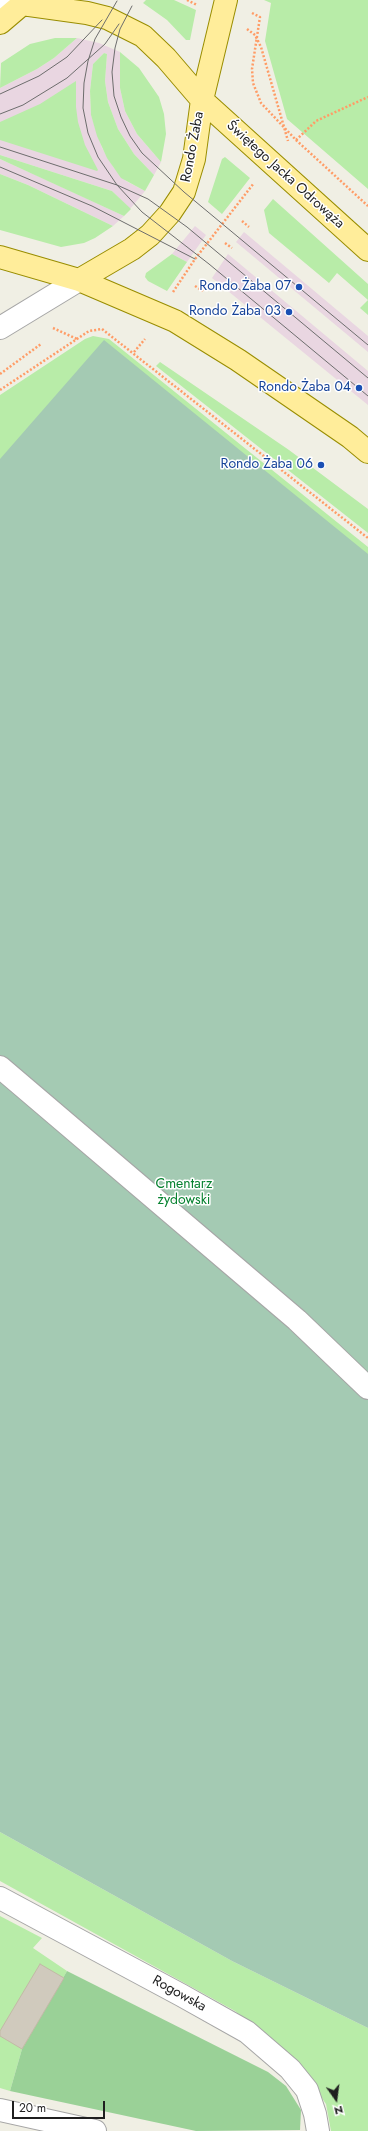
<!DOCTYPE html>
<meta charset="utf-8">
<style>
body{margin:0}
#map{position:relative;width:368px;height:2131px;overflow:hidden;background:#f0efe4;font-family:Jost,sans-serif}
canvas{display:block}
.north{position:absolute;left:316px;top:2079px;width:40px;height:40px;-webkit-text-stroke:3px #fff;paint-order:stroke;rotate:166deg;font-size:11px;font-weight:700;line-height:16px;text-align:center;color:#1f1f1f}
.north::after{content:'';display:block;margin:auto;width:14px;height:18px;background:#1f1f1f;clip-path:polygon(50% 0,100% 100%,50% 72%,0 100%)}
.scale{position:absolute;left:12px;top:2101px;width:93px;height:18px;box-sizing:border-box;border:2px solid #1f1f1f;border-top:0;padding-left:5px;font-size:12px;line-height:14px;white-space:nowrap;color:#1f1f1f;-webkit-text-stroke:3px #fff;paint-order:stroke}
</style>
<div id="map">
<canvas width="368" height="2131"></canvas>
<div class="north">N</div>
<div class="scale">20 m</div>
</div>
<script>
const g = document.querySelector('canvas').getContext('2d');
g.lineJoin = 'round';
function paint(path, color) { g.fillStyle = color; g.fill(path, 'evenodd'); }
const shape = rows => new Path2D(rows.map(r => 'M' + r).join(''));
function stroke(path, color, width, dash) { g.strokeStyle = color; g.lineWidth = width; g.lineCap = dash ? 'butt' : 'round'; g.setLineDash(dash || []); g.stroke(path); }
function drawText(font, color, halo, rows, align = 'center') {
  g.font = font + ' Jost,sans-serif'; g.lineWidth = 3; g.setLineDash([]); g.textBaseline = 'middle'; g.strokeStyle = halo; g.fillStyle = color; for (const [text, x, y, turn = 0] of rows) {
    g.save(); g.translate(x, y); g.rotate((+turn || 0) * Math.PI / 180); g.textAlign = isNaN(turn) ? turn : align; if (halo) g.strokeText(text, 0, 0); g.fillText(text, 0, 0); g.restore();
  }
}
paint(shape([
 [77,38,99,43,120,52,120,88,125,111,137,134,161,162,154,175,134,154,118,129,108,102,105,81,107,54,104,53,93,64,90,91,91,115,102,148,114,168,126,181,145,191,130,209,112,191,0,155,0,88,37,69,54,58],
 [0,159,51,182,124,216,113,226,28,185,0,174],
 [195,226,206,235,187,262,172,254],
 [244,232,368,336,368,352,236,242],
 [228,254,368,371,368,405,212,278]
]), '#e9d6e1');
paint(shape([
 [146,0,174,0,196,10,190,40,186,40,167,20,143,3],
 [264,0,368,0,368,189,287,119,265,41,271,3],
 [55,38,77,38,54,58,37,69,0,88,1,63,30,44],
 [120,52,139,68,159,97,164,114,166,134,161,162,137,134,125,111,120,88],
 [104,53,107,54,105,81,108,102,118,129,134,154,154,175,145,191,121,178,107,158,97,136,91,115,90,91,93,64],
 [76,81,76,107,78,122,85,145,98,170,97,171,0,140,0,122,40,104],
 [0,155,112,191,131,209,124,216,0,159],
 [225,157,250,178,222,214,208,202,222,159],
 [0,174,28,185,113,226,95,238,84,243,61,247,0,230],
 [273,199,368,284,368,315,360,308,368,300,337,273,329,283,269,233,264,210],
 [172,254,187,262,167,291,148,281,145,277,146,273],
 [93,336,109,339,368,547,368,615,0,526,0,395,85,339],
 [160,362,289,450,368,509,368,533,156,366],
 [0,1832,232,1961,368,2028,368,2131,331,2131,326,2104,297,2062,235,2011,0,1881],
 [0,1916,42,1938,33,1948,67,1971,22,2049,10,2091,0,2088]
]), '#b8eca8');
paint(shape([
 [67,1971,268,2072,286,2086,301,2110,300,2130,196,2131,10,2091,22,2049]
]), '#9ad197');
paint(shape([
 [104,340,368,554,368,2028,232,1961,0,1832,0,459]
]), '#a4cab3');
const building = shape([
 [40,1964,64,1978,22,2049,0,2036,0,2031,40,1964]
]);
paint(building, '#d0cabd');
stroke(building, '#c2b9a6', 1);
const minor = shape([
 [0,4,22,4],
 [0,328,79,280],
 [0,1067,297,1320,368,1388],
 [0,1898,181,1995,247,2032,290,2069,307,2090,315,2114,318,2131],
 [0,2110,95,2131]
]);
const major = shape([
 [22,4,87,13,107,18,143,36,166,58,202,100,368,250],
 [0,23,27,0],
 [0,257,79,280,175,321,238,360,350,437,368,452],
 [79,280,132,249,150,235,170,213,184,192,194,159,202,100,226,0]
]);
stroke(minor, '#a6a6a6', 24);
stroke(major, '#998d00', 24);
stroke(shape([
 [187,0,197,5],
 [252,13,260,17,252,69,253,83,261,103,296,140,368,206],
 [247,29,255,35,261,47,288,141],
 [296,140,316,121,368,97],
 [242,221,249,227],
 [225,243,232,248],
 [195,286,203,291],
 [173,292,195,259,254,183],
 [53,328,77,339],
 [134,352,145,339],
 [0,374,41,344],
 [0,390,89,331,102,329,368,538]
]), '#ff9c66', 2.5, [2, 2]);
stroke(minor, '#fff', 22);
stroke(major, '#ffed9a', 22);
stroke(shape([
 [117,1,95,39,88,61,84,83,83,108,88,133,98,157,117,185,142,212,209,264,368,396],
 [132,6,120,29,115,48,112,72,114,96,121,117,130,136,142,153,184,192,368,345],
 [0,94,39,76,67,57,102,20],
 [0,114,23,105,67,78,105,44,119,24],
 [0,147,117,185,148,199,187,227,368,378],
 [0,167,92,206,195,259]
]), '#6d6d6d', 1);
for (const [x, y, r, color] of [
 [299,287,4,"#1a4fb4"],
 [289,312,4,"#1a4fb4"],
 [359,388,4,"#1a4fb4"],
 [321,465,4,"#1a4fb4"]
]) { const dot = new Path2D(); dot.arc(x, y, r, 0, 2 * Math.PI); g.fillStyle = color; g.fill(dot); stroke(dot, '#fff', 1.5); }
drawText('14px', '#1f1f1f', '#fff', [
 ["Rondo Żaba",193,147,-79],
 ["Świętego Jacka Odrowąża",285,175,42],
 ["Rogowska",179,1994,29]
]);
drawText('14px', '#164399', '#fff', [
 ["Rondo Żaba 07",291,287],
 ["Rondo Żaba 03",281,312],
 ["Rondo Żaba 04",351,388],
 ["Rondo Żaba 06",313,465]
], 'right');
drawText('14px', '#078230', '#fff', [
 ["Cmentarz",184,1185],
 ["żydowski",184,1201]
]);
</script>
